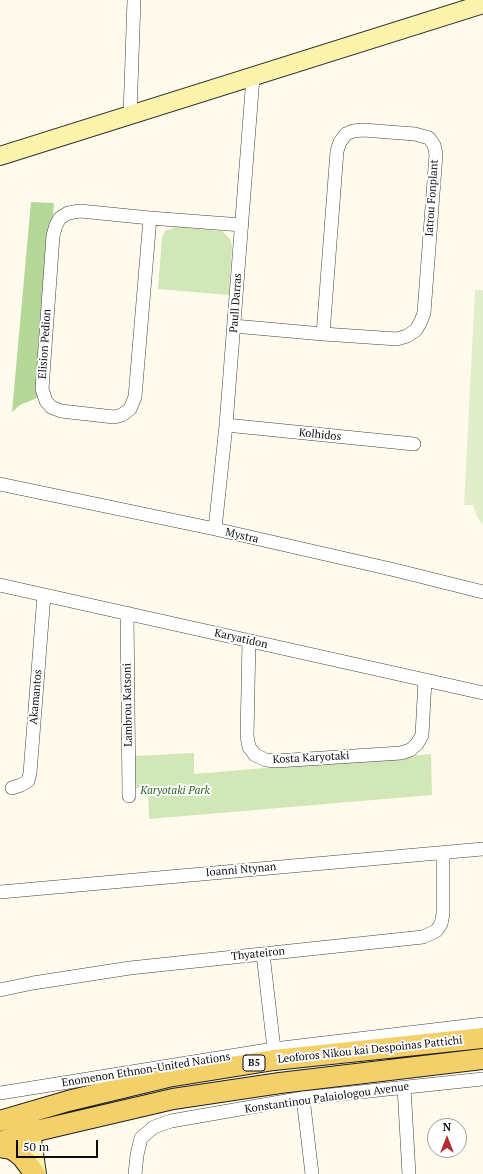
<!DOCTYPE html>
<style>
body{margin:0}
#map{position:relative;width:483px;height:1174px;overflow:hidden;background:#fefbed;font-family:"PT Serif",serif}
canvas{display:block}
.north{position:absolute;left:427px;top:1118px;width:40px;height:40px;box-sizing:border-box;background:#fff;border:1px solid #9e9e9e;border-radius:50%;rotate:0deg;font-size:11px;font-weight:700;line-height:16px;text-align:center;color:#0d0d0d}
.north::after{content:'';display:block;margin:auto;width:14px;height:18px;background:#b62b32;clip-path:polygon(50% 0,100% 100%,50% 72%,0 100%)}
.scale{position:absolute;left:16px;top:1140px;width:82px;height:18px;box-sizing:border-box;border:2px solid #0d0d0d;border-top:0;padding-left:5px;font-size:12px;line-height:14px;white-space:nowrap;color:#0d0d0d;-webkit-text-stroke:3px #fff;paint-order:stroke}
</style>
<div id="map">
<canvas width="483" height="1174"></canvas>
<div class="north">N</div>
<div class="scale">50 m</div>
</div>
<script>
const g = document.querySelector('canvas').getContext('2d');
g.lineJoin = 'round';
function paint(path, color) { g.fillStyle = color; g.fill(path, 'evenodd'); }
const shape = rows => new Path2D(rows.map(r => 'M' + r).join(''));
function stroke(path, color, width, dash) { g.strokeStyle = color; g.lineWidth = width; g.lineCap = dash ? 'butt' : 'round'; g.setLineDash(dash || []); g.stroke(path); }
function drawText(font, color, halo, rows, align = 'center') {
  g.font = font + ' "PT Serif",serif'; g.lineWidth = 4; g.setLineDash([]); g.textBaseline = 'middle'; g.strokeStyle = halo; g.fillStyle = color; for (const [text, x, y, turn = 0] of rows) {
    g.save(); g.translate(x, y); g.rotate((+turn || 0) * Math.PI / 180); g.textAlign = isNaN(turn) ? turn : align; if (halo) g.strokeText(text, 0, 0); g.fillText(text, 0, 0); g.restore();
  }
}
paint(shape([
 [176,227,222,231,228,237,231,241,232,247,229,295,158,289,162,238,165,231],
 [194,753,194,774,431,754,432,795,149,819,148,788,134,788,134,756]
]), '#d1e7b8');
paint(shape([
 [31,202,54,203,37,398,20,405,12,412]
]), '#b5d798');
paint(shape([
 [475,290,483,290,483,525,477,517,473,505,464,505]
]), '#e2eeca');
const street = shape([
 [130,115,134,0],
 [150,218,135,397,130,409,122,415,114,417,61,411,51,407,46,401,42,389,53,236,56,225,60,218,68,213,80,211,150,218,242,225],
 [234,326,323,334,397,339,407,336,416,330,421,321,424,313,436,154,434,145,429,138,415,134,363,130,353,131,346,134,340,142,337,151,323,334],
 [226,425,414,444],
 [0,484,215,529,395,570,483,592],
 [215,529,226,425,253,77],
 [0,585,483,693],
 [127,613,129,796],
 [249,641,247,736,249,747,255,755,266,760,276,761,401,753,410,750,417,744,422,735,425,680],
 [12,788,21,785,28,781,30,773,44,595],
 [0,892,483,849],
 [263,954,274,1049],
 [0,990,33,983,130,968,423,937,436,931,441,924,443,914,443,853],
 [404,1087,409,1174],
 [0,1093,274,1049,483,1024],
 [303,1098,312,1174],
 [135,1174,137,1155,141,1138,154,1127,171,1121,303,1098,483,1079]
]);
const secondary = shape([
 [0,156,483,4],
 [29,1119,37,1174]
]);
const primary = shape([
 [0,1121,68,1101,168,1077,274,1060,483,1038],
 [0,1142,32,1132,173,1099,280,1083,483,1059],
 [0,1147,11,1149,16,1152,22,1157,35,1174]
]);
stroke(street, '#404040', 14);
stroke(secondary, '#2f2f2f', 20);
stroke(primary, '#1e1e1e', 22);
stroke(street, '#fff', 13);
stroke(secondary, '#fbf2ab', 18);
stroke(primary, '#f3d069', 20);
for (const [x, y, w] of [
 [254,1063,22]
]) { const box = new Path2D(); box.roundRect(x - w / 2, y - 8, w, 16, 3); g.fillStyle = '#fff'; g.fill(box); stroke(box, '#0d0d0d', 1); }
drawText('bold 10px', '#0d0d0d', null, [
 ["B5",254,1063]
]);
drawText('11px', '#0d0d0d', '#fff', [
 ["Iatrou Fonplant",432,198,-86],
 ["Paull Darras",236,303,-86],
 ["Elision Pedion",45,344,-86],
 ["Kolhidos",320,435,6],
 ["Mystra",242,536,13],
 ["Karyatidon",241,639,13],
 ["Akamantos",36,697,-85],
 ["Lambrou Katsoni",128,705,-91],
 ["Kosta Karyotaki",311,758,-3],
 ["Ioanni Ntynan",241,870,-5],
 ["Thyateiron",258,954,-6],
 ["Leoforos Nikou kai Despoinas Pattichi",370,1050,-6],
 ["Enomenon Ethnon-United Nations",146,1070,-9],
 ["Konstantinou Palaiologou Avenue",327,1098,-8]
]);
drawText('italic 11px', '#2e6120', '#fff', [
 ["Karyotaki Park",175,791]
]);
</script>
